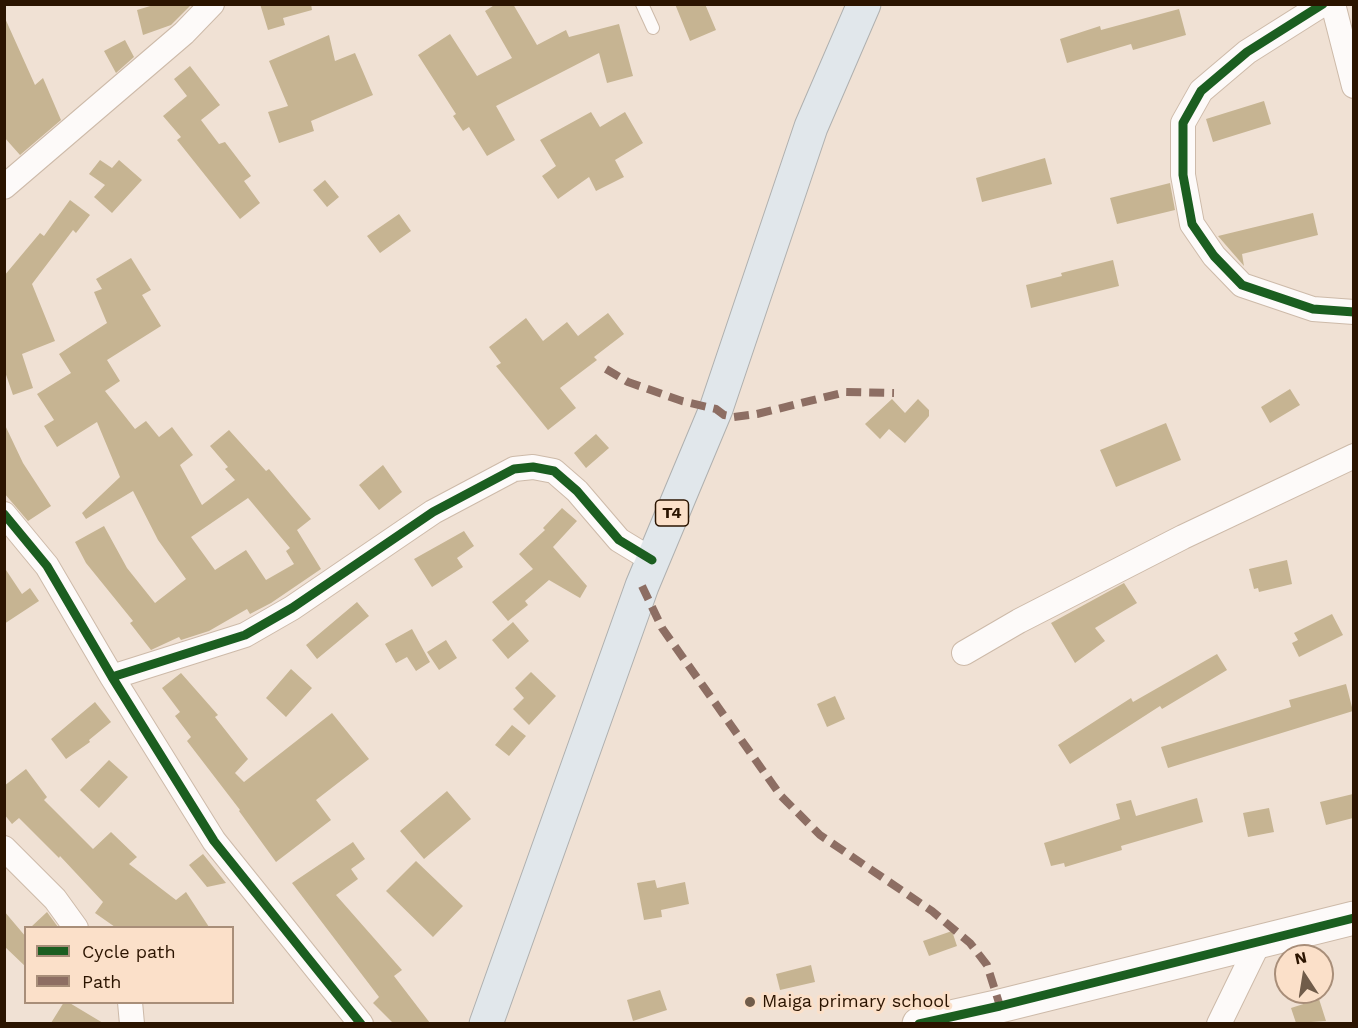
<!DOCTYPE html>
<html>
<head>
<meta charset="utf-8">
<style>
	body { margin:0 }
	#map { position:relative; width:1358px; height:1028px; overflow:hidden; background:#f0e1d4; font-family:"Work Sans",sans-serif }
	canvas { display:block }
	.frame { position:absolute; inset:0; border:6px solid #2b1400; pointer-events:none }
	.legend { position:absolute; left:24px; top:926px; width:210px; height:78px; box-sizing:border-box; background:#fbe0c9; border:2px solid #a88e79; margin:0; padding:8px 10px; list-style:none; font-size:18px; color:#2b1400 }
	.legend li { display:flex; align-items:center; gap:12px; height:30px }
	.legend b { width:30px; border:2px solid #a88e79 }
	.north { position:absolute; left:1274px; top:944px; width:60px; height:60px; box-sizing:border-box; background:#fbe0c9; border:2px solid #a88e79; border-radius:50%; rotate:348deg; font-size:16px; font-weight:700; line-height:24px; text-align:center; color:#2b1400 }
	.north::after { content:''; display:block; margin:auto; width:21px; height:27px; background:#705c4a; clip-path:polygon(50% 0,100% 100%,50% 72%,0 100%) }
</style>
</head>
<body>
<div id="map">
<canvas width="1358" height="1028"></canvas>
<div class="frame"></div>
<ul class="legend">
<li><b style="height:8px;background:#1b5e20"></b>Cycle path</li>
<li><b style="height:8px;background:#8d6e63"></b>Path</li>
</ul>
<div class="north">N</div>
</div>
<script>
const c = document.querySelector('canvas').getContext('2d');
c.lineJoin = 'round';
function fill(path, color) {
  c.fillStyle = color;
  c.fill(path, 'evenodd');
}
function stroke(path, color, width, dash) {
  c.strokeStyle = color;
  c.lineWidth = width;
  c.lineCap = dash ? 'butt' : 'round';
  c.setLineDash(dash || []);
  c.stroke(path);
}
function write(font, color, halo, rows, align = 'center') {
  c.font = font + ' "Work Sans",sans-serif';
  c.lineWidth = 6;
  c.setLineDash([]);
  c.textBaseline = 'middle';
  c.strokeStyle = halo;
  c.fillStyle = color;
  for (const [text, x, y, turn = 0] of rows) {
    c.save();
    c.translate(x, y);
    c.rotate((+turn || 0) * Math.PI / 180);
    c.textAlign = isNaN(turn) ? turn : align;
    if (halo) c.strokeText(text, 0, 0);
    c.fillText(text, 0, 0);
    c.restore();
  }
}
fill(new Path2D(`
	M157 4 190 6 171 25 143 35 137 10Z
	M260 4H311L312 10 283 18 285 25 268 30Z
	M496 4H513L537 45 566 30 569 37 619 24 633 76 607 83 599 53 496 106 515 140 487 156 469 127 463 131 453 116 456 114 418 55 450 34 477 76 512 58 485 11Z
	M675 4H705L716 30 690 41Z
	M1179 9 1186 35 1133 50 1131 44 1067 63 1060 39 1100 26 1101 30Z
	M4 16 35 85 43 78 61 120 20 155 4 137Z
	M329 35 335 61 355 53 373 95 311 121 314 131 279 143 268 112 288 106 269 61Z
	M125 40 134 57 116 73 104 51Z
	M190 66 220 105 201 120 219 144 225 142 251 176 244 181 260 203 240 219 177 140 181 137 163 116 187 96 174 79Z
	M1264 101 1271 124 1213 142 1206 119Z
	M591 112 600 127 625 112 643 143 615 160 624 177 596 191 589 177 558 199 542 176 556 166 540 140Z
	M1045 158 1052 184 982 202 976 178Z
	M100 160 112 168 119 160 142 180 112 213 94 197 105 185 89 174Z
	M325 180 339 197 327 207 313 190Z
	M1170 183 1175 210 1117 224 1110 198Z
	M70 200 90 215 76 233 73 230 32 284 55 341 22 354 33 388 13 395 4 369V276L40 233 44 236Z
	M1313 213 1318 235 1242 254 1244 266 1218 236Z
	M399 214 411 231 380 253 367 236Z
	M131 258 151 290 142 295 161 326 107 360 120 381 105 391 135 429 146 421 159 437 172 427 193 455 180 465 202 505 235 480 225 469 228 467 210 446 229 430 266 471 269 469 311 519 297 530 321 569 271 603 250 614 247 609 209 631 181 640 179 637 151 650 130 623 133 621 86 563 75 542 104 526 127 568 155 603 186 579 158 540 133 491 86 519 82 513 120 477 97 422 57 447 44 426 54 420 37 394 71 373 59 354 107 323 94 292 102 289 96 279ZM248 498 290 548 286 551 294 564 266 580 246 550 215 570 191 537Z
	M1113 260 1119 286 1031 308 1026 285 1062 276 1061 273Z
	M608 313 624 334 594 357 597 360 560 388 576 408 548 430 496 366 501 363 489 347 526 318 543 341 567 322 578 336Z
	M1290 389 1300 405 1270 423 1261 407Z
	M892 399 905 413 918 399 929 410V416L905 443 889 429 880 439 865 424Z
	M4 423 23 463 51 506 28 521 4 493Z
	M1166 423 1181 460 1116 487 1100 450Z
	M596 434 609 448 586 468 574 453Z
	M383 465 402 492 379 510 359 485Z
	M562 508 577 521 553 547 587 586 580 598 549 580 525 601 528 605 508 621 492 602 533 569 519 554 545 530 543 528Z
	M464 531 474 546 457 558 463 567 432 587 414 559Z
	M1287 560 1292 584 1259 592 1258 588 1254 589 1249 569Z
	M4 567 22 594 30 588 39 601 4 624Z
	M1124 583 1137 603 1095 628 1105 641 1075 663 1051 623Z
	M357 602 369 616 317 659 306 645Z
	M1332 614 1343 635 1299 657 1292 643 1298 640 1294 633Z
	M513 622 529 641 508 659 492 640Z
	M412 629 430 662 416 671 407 657 396 663 385 644Z
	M446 640 457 658 439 670 427 652Z
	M1217 654 1227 670 1162 709 1160 706 1070 764 1058 745 1131 698 1133 702Z
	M291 669 312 688 286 717 266 698Z
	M531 672 556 696 529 725 513 709 524 698 515 688Z
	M181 673 218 715 215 717 248 759 235 773 244 782 332 713 369 759 316 800 331 820 276 862 239 811 240 810 187 741 191 737 175 716 180 712 162 688Z
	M1346 684 1353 711 1168 768 1161 747 1291 707 1289 700Z
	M835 696 845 719 827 727 817 704Z
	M95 702 111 722 89 740 90 742 66 759 51 739Z
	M512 725 526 736 509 756 495 745Z
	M109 760 128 777 99 808 80 790Z
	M26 769 47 797 44 800 93 849 111 832 137 857 129 864 176 900 186 892 209 927H115L95 913 103 902 60 856 59 858 19 818 12 824 4 814V786Z
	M447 791 471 819 424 859 400 831Z
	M1353 794V818L1326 825 1320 802Z
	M1197 798 1203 822 1121 846 1122 850 1065 867 1064 863 1051 866 1044 843 1120 819 1116 804 1131 800 1136 816Z
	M1269 808 1274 832 1248 837 1243 813Z
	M353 842 365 859 351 869 358 879 336 895 402 970 394 976 430 1023H393L373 1003 379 997 292 883Z
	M203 854 226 883 207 887 189 865Z
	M416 861 463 906 433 937 386 891Z
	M655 880 657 888 685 882 689 904 661 910 662 917 644 920 637 883Z
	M4 911 26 937V967L4 946Z
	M47 912 58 927H31Z
	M952 931 957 946 929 956 923 941Z
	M811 965 815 982 780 990 776 974Z
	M660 990 667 1010 633 1021 627 1000Z
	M1319 999 1326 1021 1296 1023 1291 1008Z
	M64 1002H68L103 1023H51Z`), '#c6b492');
const lane = new Path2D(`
	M642 4 653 28`);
const street = new Path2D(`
	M1323 4 1247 52 1201 91 1183 123V175L1192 224 1214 256 1242 285 1313 309 1354 312
	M1333 4 1354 86
	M4 187 184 33 212 4
	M4 514 47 566 112 677 214 841 361 1024
	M964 653 1019 621 1183 537 1354 456
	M112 677 245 635 292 608 433 512 514 469 533 467 554 471 577 491 619 540 652 560
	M4 848 55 899 76 928
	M130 1002 132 1024
	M1219 1024 1259 942`);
const secondary = new Path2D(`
	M919 1024 1000 1006 1354 918`);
const highway = new Path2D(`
	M486 1024 642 586 716 409 811 127 864 4`);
stroke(lane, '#cdbaa9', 14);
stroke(street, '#cdbaa9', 26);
stroke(secondary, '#cdbaa9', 35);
stroke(highway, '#afb0af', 35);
stroke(lane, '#fdfaf9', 12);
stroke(street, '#fdfaf9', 24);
stroke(secondary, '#fdfaf9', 33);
stroke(highway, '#e1e7eb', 33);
stroke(new Path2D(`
	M606 369 628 382 682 401 716 409 724 415 734 417 757 414 846 392 894 393
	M642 586 662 628 781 796 820 835 932 911 970 943 987 965 1000 1006`), '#8d6e63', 8, [15, 8]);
stroke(new Path2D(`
	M1323 4 1247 52 1201 91 1183 123V175L1192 224 1214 256 1242 285 1313 309 1354 312
	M4 514 47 566 112 677 214 841 361 1024
	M112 677 245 635 292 608 433 512 514 469 533 467 554 471 577 491 619 540 652 560
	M919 1024 1000 1006 1354 918`), '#1b5e20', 9);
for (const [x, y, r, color] of [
	[750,1002,6,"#705c4a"]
]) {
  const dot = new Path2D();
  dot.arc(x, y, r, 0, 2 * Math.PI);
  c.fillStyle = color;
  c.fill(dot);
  stroke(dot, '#fbe0c9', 2);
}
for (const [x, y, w] of [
	[672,513,33]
]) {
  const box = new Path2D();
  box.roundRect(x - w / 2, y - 13, w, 26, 4.5);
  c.fillStyle = '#fbe0c9';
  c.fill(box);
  stroke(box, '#2b1400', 1.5);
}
write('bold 16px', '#2b1400', null, [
	["T4",672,513]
]);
write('18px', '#2b1400', '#fbe0c9', [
	["Maiga primary school",762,1002]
], 'left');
</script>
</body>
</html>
